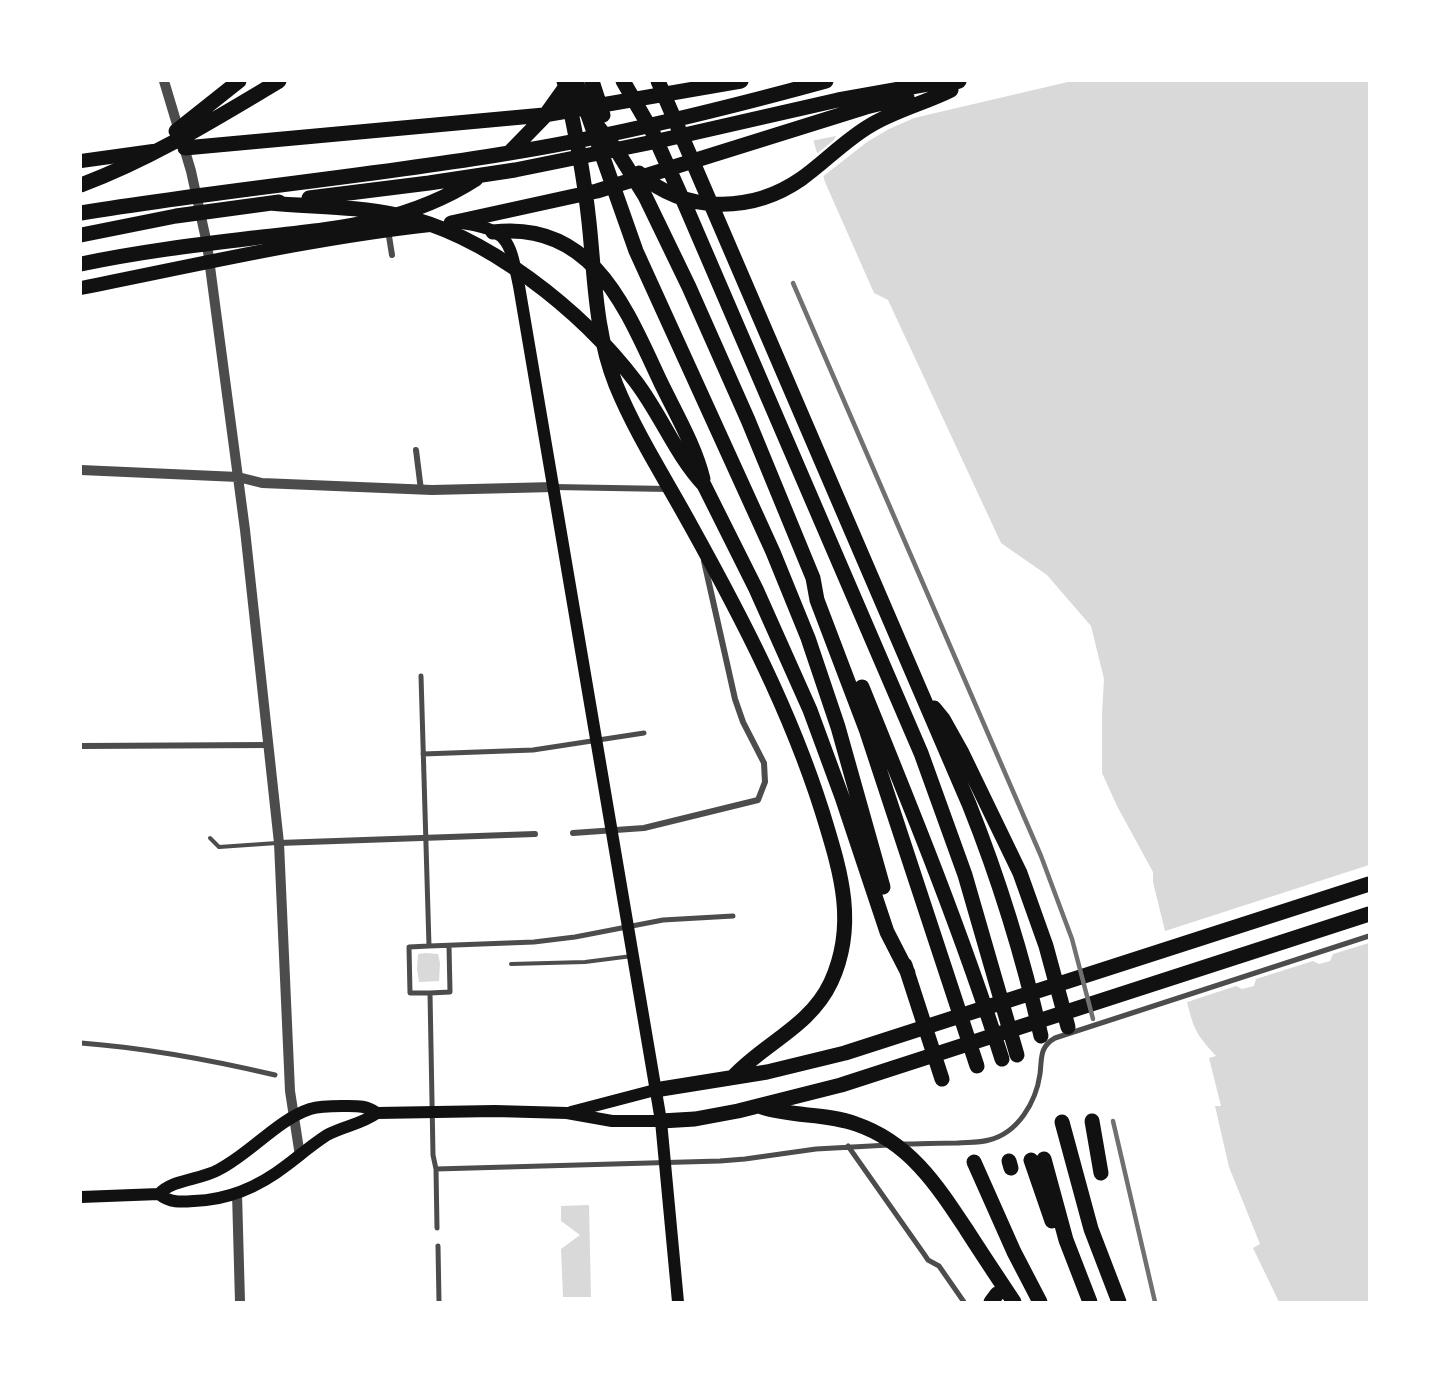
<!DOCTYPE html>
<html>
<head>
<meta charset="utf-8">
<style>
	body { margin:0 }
	#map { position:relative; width:1450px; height:1383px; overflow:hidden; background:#fff; font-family:"PT Sans",sans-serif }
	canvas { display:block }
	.frame { position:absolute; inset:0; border:82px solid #fff; pointer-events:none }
</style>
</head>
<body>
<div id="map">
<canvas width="1450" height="1383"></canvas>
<div class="frame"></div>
</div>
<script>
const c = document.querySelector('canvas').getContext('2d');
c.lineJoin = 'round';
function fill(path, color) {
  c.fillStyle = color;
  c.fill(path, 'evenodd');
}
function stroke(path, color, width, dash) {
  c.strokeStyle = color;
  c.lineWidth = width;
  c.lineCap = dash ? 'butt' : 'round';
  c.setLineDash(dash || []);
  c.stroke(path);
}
fill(new Path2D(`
	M797 81H1369V1302H1279L1253 1248 1260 1244 1229 1167 1215 1106H1221L1209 1058 1216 1056C1196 1034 1194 1030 1187 1002L1193 1000 1165 931 1153 882V872L1117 806 1102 773V714L1104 679 1091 626 1047 575 1001 543 888 300 874 293 825 182Z
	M426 953 438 954 440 963 439 981 419 982 417 969 418 954Z
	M589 1205 591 1297H563L561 1249 580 1235 561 1221V1206Z`), '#d9d9d9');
fill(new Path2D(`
	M794 81H1072L914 118 889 129 867 142 821 178 815 155 834 140 836 136 811 141Z
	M1369 865V943L1333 954 1330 961 1319 964 1313 961 1256 979 1254 986 1242 989 1236 986 1184 1003 1185 1000 1189 998 1162 932Z`), '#fff');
stroke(new Path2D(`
	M210 838 219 847 277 843
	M511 964 585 962 632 956`), '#4c4c4c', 4);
stroke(new Path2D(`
	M421 676 429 946 409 947 410 993H430L433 1155 436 1169 437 1228
	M423 754 533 750 644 733
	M429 946 534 942 575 937 663 920 733 916
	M430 993 450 992 449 946
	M81 1043C147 1048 211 1060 275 1075
	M901 1144C920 1144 938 1143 957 1143 967 1142 979 1143 989 1140 1018 1133 1036 1102 1040 1074 1042 1059 1039 1047 1055 1038L1369 936
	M848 1146 924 1254 928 1260 939 1266 964 1302
	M436 1169 720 1161 745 1159 816 1149 889 1145
	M438 1246 439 1302`), '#4c4c4c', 5);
stroke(new Path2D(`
	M388 230 392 255
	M416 450 421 490
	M554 487 668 489
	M81 746 269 745
	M573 833 644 828 758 800 765 782 764 763 743 722 735 699 704 561
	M279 843 535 834`), '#4c4c4c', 6);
stroke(new Path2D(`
	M164 81 191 171 207 244 245 530 279 843 290 1091 300 1156
	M81 470 238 477 262 483 432 490 554 487
	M237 1193 240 1302`), '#4c4c4c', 10);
stroke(new Path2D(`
	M571 1112 655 1090
	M159 1194C173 1179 200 1180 218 1170 250 1154 277 1120 310 1109 320 1106 331 1106 342 1106 356 1106 366 1105 377 1113L495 1111 567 1113 612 1121H661
	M159 1194C170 1203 181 1202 194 1201 228 1200 260 1186 287 1165 300 1155 313 1144 327 1135 344 1126 362 1124 377 1113
	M81 1197 159 1194`), '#111', 12);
stroke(new Path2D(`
	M461 223C510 229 510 243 519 286L661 1121 678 1302`), '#111', 12);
stroke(new Path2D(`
	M81 161 153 151
	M81 288C197 265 312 238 430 225`), '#111', 14);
stroke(new Path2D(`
	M564 81C575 128 584 175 589 222 595 278 595 332 616 385 636 434 666 480 691 526 742 618 790 710 822 811 840 870 858 923 831 982 810 1027 764 1043 733 1077
	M576 81 636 251 773 552 808 638 838 727 883 887
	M592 81 603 115
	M623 81 653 133 686 207 921 753 965 875 1017 1055
	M658 81 969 804C999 879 1023 957 1041 1036
	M566 86 617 151 645 196 689 287 748 420 813 578 817 600 866 729 977 1066
	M936 88 959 81
	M176 131 239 81
	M185 148 544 115 741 81
	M509 153 544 117 569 82
	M639 173C685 214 752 213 801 179 825 162 845 140 871 125 896 110 925 103 951 90
	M81 185C151 159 215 119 279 81
	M309 198 429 183 515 170 658 141 838 100 945 81
	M270 203C312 207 355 206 397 215 486 233 583 312 636 382 661 415 676 455 704 485L756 589 810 710 842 797 887 932 908 973
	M81 213C221 190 363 177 503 154 612 137 720 110 826 81
	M451 223 597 191 866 107 907 97
	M493 232C593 220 626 309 661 383 676 414 695 446 703 479
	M81 235 176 216 279 202
	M81 264C138 252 195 245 253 238 334 229 406 224 476 179
	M862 687C912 810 962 933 1002 1059
	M934 708 943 719 962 753 1020 873 1046 946 1068 1027
	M905 965 942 1079
	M655 1090 767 1072 845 1053 1369 884
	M762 1107C793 1117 826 1113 856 1124 909 1142 937 1185 966 1229 982 1254 998 1278 1014 1302
	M661 1121 695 1119 738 1111 841 1085 1369 914
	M1092 1121 1101 1173
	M1062 1122 1091 1229 1119 1302
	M1044 1159 1066 1240 1090 1302
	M1031 1160 1052 1221
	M1009 1161 1011 1168
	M974 1162 1014 1252 1040 1302
	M991 1302 997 1294`), '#111', 15);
stroke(new Path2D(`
	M793 283 1041 856 1072 939 1093 1019
	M1113 1121 1155 1302`), '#707070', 4.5);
</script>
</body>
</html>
